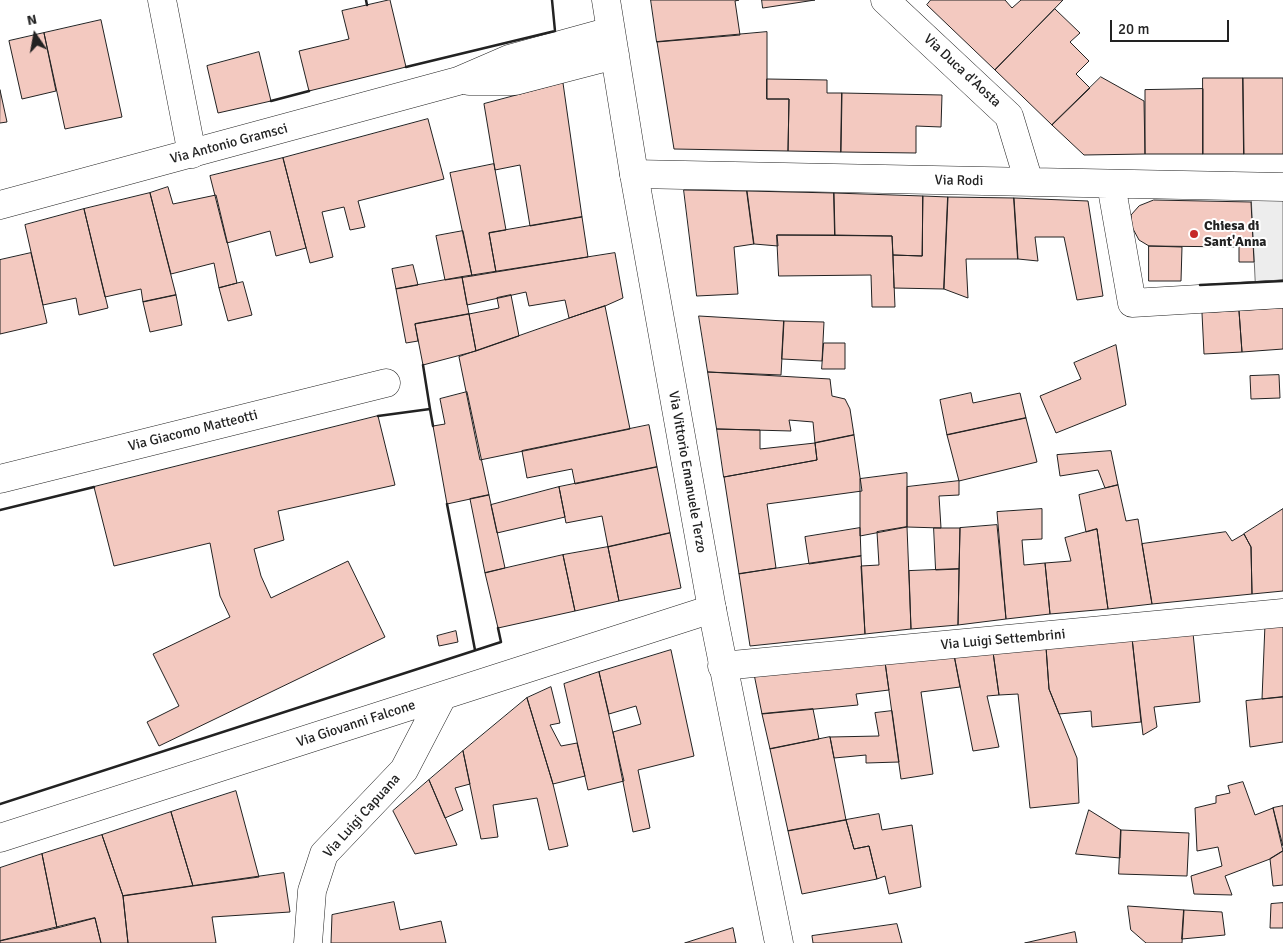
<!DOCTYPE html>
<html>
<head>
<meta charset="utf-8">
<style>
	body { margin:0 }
	#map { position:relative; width:1283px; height:943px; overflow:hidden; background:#fff; font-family:Signika,sans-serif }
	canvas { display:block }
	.north { position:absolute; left:10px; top:10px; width:50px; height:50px; -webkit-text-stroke:4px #fff; paint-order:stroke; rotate:348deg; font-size:14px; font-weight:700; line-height:20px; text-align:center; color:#222 }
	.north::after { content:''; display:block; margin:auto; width:18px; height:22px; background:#222; clip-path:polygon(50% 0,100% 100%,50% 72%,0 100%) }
	.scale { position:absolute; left:1110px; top:20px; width:119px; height:22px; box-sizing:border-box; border:2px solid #222; border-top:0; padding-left:6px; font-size:15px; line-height:18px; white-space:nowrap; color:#222; -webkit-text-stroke:4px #fff; paint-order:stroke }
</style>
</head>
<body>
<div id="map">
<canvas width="1283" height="943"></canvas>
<div class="north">N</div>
<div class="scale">20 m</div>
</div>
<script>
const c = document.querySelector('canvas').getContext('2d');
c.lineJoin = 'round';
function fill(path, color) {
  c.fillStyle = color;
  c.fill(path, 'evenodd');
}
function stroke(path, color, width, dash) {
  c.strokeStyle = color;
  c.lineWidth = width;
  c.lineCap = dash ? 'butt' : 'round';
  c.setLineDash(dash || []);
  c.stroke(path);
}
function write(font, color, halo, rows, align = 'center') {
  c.font = font + ' Signika,sans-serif';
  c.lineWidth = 4;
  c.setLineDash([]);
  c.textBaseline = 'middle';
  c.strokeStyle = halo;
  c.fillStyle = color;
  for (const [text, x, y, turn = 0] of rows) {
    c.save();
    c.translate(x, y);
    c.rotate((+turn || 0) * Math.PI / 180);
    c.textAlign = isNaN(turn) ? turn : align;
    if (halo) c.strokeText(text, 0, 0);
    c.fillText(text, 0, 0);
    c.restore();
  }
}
const parking = new Path2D(`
	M1251 186 1283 187V308L1257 310Z`);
fill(parking, '#ededed');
stroke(parking, '#6f6f6f', 1);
const building = new Path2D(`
	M390 0 406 67 309 91 299 51 349 39 342 11Z
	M651 0H739L735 1 740 35 657 42Z
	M762 0H815L763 8Z
	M931 0H1005L1012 8 1021 0H1063L995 70 927 5Z
	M1055 9 1080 33 1070 42 1089 61 1076 74 1090 88 1052 125 995 70Z
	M101 20 122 117 65 129 44 33Z
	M767 32V99H789L788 151 674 149 657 42Z
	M44 33 56 91 22 99 9 41Z
	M259 52 271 101 218 113 207 66Z
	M1101 77 1144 101 1145 154 1084 155 1052 125Z
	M1203 78H1243L1244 154H1203Z
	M1243 78H1283V154H1244Z
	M767 79 827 80V93H842L841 152 788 151 789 99H767Z
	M563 83 582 217 530 226 520 165 495 170 484 104Z
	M1203 89V154H1145V90Z
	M0 90 7 122 0 123Z
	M842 93 942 95 941 127 916 126V153L841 152Z
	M428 119 444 179 358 201 365 227 350 230 344 207 322 212 333 257 310 263 283 158Z
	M283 158 306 248 276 256 270 231 227 243 210 176Z
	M494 164 506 230 489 233 496 272 472 276 450 173Z
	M168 187 173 204 216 195 237 283 219 288 214 263 171 274 150 193Z
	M684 190 747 191 754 244 734 247 738 294 697 296Z
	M747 191 834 193 835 235H777L778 246 754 244Z
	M150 193 176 295 143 302 141 289 105 297 84 209Z
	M834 193 923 196 922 256 893 255 892 236 835 235Z
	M923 196 948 197 944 289 894 288 893 255 922 256Z
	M948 197 1014 198 1018 259H966L968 298 944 289Z
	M1014 198 1088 201 1103 296 1077 300 1064 237H1035L1038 261 1018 259Z
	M1154 200 1251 202 1254 262H1239V247L1149 246 1139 240 1132 227 1131 215 1139 206Z
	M84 209 108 308 79 315 76 298 43 305 25 225Z
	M582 217 588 257 496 272 489 233Z
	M463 231 472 276 445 280 436 236Z
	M777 235 892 236 895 307H872L871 275 779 276Z
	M1149 246 1182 247 1181 281H1149Z
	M31 253 47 323 0 334V260Z
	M615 253 623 298 605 306 569 318 565 300 529 306 526 292 467 305 462 277Z
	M413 265 418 285 396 289 392 269Z
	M462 277 469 314 415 324 418 341 406 343 396 289Z
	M243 282 252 315 228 321 219 288Z
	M176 295 182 325 150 332 143 302Z
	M511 295 519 336 476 351 469 314 499 308 497 298Z
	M605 306 630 429 480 460 459 357Z
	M1283 308V349L1242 352 1239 311Z
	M1239 311 1242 352 1204 354 1202 313Z
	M469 314 476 351 423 365 415 324Z
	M699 316 784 321 781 375 708 372Z
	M784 321 824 322 822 361 782 359Z
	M824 343H845V369H822Z
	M1116 345 1126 405 1056 433 1040 396 1081 379 1074 363Z
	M708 372 830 379 832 396 845 399 850 409 854 435 815 443 813 422 789 420 791 431 717 429Z
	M1279 375 1280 398 1251 399 1250 376Z
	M467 392 489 495 447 504 433 426 445 424 440 399Z
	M971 393 973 403 1020 393 1026 418 947 435 940 400Z
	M378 416 395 485 278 511 284 540 254 549 261 576 271 598 348 561 385 637 159 746 147 722 179 706 153 654 230 617 220 596 210 543 114 566 94 487Z
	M1026 418 1037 462 959 481 947 435Z
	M649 425 657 467 575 484 572 469 527 478 522 451Z
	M717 429 760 430V449L815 443 817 460 724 477Z
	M854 435 862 491 767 504 776 568 739 574 724 477 817 460 815 443Z
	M1111 451 1118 485 1105 488 1098 470 1060 476 1057 455Z
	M657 467 670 533 608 547 602 516 566 523 559 487Z
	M907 473V527L860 536V479Z
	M959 481V495L939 496 941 528 907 527V487Z
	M1118 485 1126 521 1138 519 1152 604 1108 609 1097 529 1086 532 1079 495Z
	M559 487 565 517 497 533 491 505Z
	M489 495 505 568 485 573 470 499Z
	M1042 509V539L1022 540 1024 565 1045 563 1050 614 1006 619 997 512Z
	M1283 509V591L1252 594 1251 547 1244 534Z
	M997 525 1006 619 958 625 960 528Z
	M907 527 911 629 865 634 861 566 879 565 877 532Z
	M860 528 861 556 809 564 805 537Z
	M934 528H960L959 569 936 570Z
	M1097 529 1108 609 1050 614 1045 563 1071 561 1065 538Z
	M1226 532 1232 541 1244 534 1251 547 1252 594 1152 604 1142 544Z
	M670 533 681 588 619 601 608 547Z
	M608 547 619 601 575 611 563 555Z
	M563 555 575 611 498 628 485 573Z
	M861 556 865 634 750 646 739 574Z
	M959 569 958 625 911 629 909 571Z
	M1283 623V697L1262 699 1265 624Z
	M456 631 458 642 439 646 437 636Z
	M1193 633 1200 702 1154 707 1157 727 1143 735 1132 638Z
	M1132 638 1141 722 1092 727 1091 711 1059 714 1049 689 1046 647Z
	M1046 647 1049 689 1077 758 1079 803 1030 808 1018 694 999 695 993 652Z
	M671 650 694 756 638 770 650 828 633 832 613 732 641 724 636 706 609 714 599 672Z
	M993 652 999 695 987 696 999 747 973 751 954 655Z
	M954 655 960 687 921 692 933 774 901 779 885 662Z
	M885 662 889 690 856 694 858 705 762 714 754 674Z
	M599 672 624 781 588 790 564 684Z
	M551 687 560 723 550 725 561 746 577 743 585 776 553 784 527 698Z
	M1283 697V742L1250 747 1246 701Z
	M527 698 553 784 568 846 549 850 537 798 493 805 498 837 481 839 463 751Z
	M813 709 819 739 770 749 762 714Z
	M892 711 899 762 866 763V755L834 758 830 737 879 736 875 713Z
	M830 737 846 820 788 831 770 749Z
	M463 751 470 784 455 788 463 810 445 818 429 780Z
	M429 780 457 845 415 854 393 811Z
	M1243 782 1255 815 1273 808 1283 851 1270 859 1225 876 1232 895 1194 894 1191 876 1222 866 1218 847 1197 851 1195 808 1216 803V796L1230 793 1228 786Z
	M236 791 259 877 193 886 171 812Z
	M1283 806V846L1273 808Z
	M1089 810 1121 830 1120 858 1076 854Z
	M171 812 193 886 123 896 102 835Z
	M879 814 882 830 912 825 921 887 889 894 885 876 877 879 869 846 854 849 846 820Z
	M846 820 854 849 869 846 877 879 802 894 788 831Z
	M1121 830 1189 833 1187 876 1119 874Z
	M102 835 123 896 128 943H101L95 918 57 928 42 854Z
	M1283 851V885L1273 886 1270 859Z
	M42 854 57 928 0 941V868Z
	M284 873 290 912 212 917 216 943H128L123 896Z
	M394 902 400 930 441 921 446 943H331L332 915Z
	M1283 903V928H1270L1271 904Z
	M1128 906 1184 910 1182 943H1146L1131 930Z
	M1184 910 1222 912 1225 935 1182 939Z
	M95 918 101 943H0V941Z
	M897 924 902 943H813L812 936Z
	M733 928 736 943H685Z
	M1075 932 1077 943H1025Z`);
fill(building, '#f3c9c0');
stroke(building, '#222', 1);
const street = new Path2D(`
	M162 0 192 154
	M885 0 1009 116 1029 182
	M634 174 1283 187
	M1111 184 1132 303 1283 294
	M0 479 386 383
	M722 666 1283 613
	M0 838 712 609
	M308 943 312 891 324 854 404 770 442 697`);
const secondary = new Path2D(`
	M606 0 634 174 712 609 779 943
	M469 81H515L615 55
	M0 205 458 81 509 59 611 31`);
stroke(street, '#222', 29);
stroke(secondary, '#222', 29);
stroke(street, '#fff', 28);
stroke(secondary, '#fff', 28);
stroke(new Path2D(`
	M366 0 367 5
	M406 67 555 31 552 0
	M271 101 309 91
	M1200 285 1283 281
	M423 365 430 409
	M378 416 430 409 433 426
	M447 504 475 650
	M0 510 94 487
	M0 804 501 642 498 628`), '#222', 2.5);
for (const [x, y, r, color] of [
	[1194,234,5,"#c62828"]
]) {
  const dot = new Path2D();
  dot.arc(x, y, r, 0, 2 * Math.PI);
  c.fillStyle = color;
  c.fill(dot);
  stroke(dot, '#fff', 2);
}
write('14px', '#222', '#fff', [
	["Via Duca d'Aosta",962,71,43],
	["Via Antonio Gramsci",229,144,-15],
	["Via Rodi",959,181,1],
	["Via Giacomo Matteotti",193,431,-14],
	["Via Vittorio Emanuele Terzo",687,472,80],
	["Via Luigi Settembrini",1003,640,-5],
	["Via Giovanni Falcone",356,724,-18],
	["Via Luigi Capuana",362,816,-48]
]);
write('bold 14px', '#222', '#fff', [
	["Chiesa di",1204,226],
	["Sant'Anna",1204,242]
], 'left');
</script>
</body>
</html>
